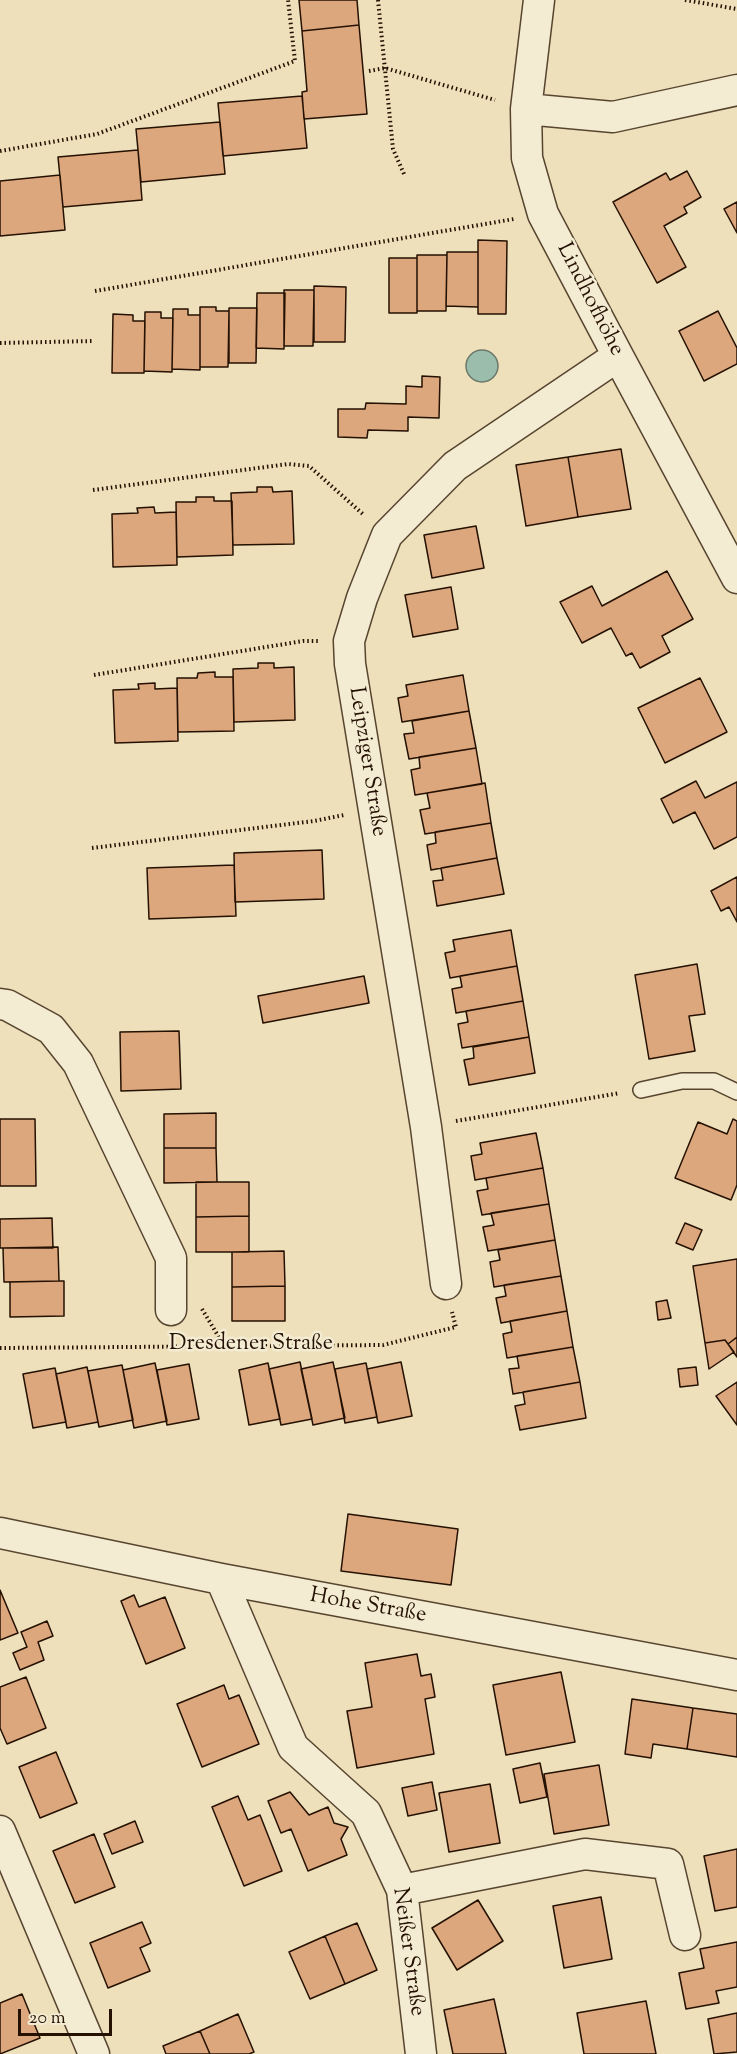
<!DOCTYPE html>
<html>
<head>
<meta charset="utf-8">
<style>
	body { margin:0 }
	#map { position:relative; width:737px; height:2054px; overflow:hidden; background:#ede0ba; font-family:"Sorts Mill Goudy",serif }
	canvas { display:block }
	.scale { position:absolute; left:18px; top:2009px; width:94px; height:27px; box-sizing:border-box; border:3px solid #251102; border-top:0; padding-left:8px; font-size:18px; line-height:21px; white-space:nowrap; color:#251102; -webkit-text-stroke:4px #f3ebd2; paint-order:stroke }
</style>
</head>
<body>
<div id="map">
<canvas width="737" height="2054"></canvas>
<div class="scale">20 m</div>
</div>
<script>
const c = document.querySelector('canvas').getContext('2d');
c.lineJoin = 'round';
function fill(path, color) {
  c.fillStyle = color;
  c.fill(path, 'evenodd');
}
function stroke(path, color, width, dash) {
  c.strokeStyle = color;
  c.lineWidth = width;
  c.lineCap = dash ? 'butt' : 'round';
  c.setLineDash(dash || []);
  c.stroke(path);
}
function write(font, color, halo, rows, align = 'center') {
  c.font = font + ' "Sorts Mill Goudy",serif';
  c.lineWidth = 5;
  c.setLineDash([]);
  c.textBaseline = 'middle';
  c.strokeStyle = halo;
  c.fillStyle = color;
  for (const [text, x, y, turn = 0] of rows) {
    c.save();
    c.translate(x, y);
    c.rotate((+turn || 0) * Math.PI / 180);
    c.textAlign = isNaN(turn) ? turn : align;
    if (halo) c.strokeText(text, 0, 0);
    c.fillText(text, 0, 0);
    c.restore();
  }
}
const water = new Path2D(`
	M466 366a16 16 0 1 1 32 0a16 16 0 1 1-32 0Z`);
fill(water, '#9abdac');
stroke(water, '#6b7868', 1.5);
const building = new Path2D(`
	M299 0H357L359 25 302 31Z
	M359 25 367 114 304 119 302 92 307 91 302 31Z
	M302 96 307 148 223 156 218 103Z
	M220 122 225 174 141 182 136 129Z
	M138 150 142 200 63 207 58 157Z
	M687 171 701 197 684 207 687 213 664 226 686 267 657 283 613 202 666 173 670 180Z
	M60 175 65 230 0 236V181Z
	M737 202V233L724 209Z
	M478 240 507 241 506 314H478Z
	M447 252H478V307L446 306Z
	M417 255H447L446 311H417Z
	M389 258H417V313H389Z
	M314 286 346 287 345 342H314Z
	M284 290H314L313 346H284Z
	M257 293H285L284 349 256 348Z
	M200 307H216V311H229L228 367H200Z
	M229 308H257L256 363H229Z
	M173 309H188V315H200V370L172 369Z
	M718 311 737 348V364L704 381 679 331Z
	M145 312H161V318H173L172 372 144 371Z
	M113 314 133 315V321H145L144 373H112Z
	M422 376 440 377 439 418 408 417V431L368 430 367 438 338 437V409H365L366 403 406 404V386L422 387Z
	M621 449 631 509 578 517 568 457Z
	M568 457 578 517 526 526 516 465Z
	M257 487H272L273 492 292 491 294 544 233 545 231 493 257 492Z
	M196 497H214V501H232L233 555 177 557 176 502H196Z
	M154 507 155 513 176 512 177 565 113 567 112 514 138 513 137 508Z
	M476 526 484 568 432 578 424 535Z
	M667 571 693 619 662 636 670 652 640 668 632 653 626 656 611 628 582 643 560 602 592 586 602 606Z
	M451 587 458 629 413 637 405 595Z
	M258 663H274V668L294 667 295 720 234 722 233 669 258 668Z
	M215 672V677H233L234 731 178 732 177 678H197L198 673Z
	M463 675 469 711 402 722 398 698 408 696 406 685Z
	M700 678 727 732 665 763 638 708Z
	M155 683V689L177 688 178 741 115 743 113 690 139 689 138 684Z
	M469 711 476 748 409 759 404 734 414 733 412 721Z
	M476 748 482 784 415 795 411 770 420 768 419 757Z
	M696 781 705 798 737 782V837L714 849 695 812 673 823 661 799Z
	M485 783 491 823 425 834 420 810 430 808 427 793Z
	M491 823 497 858 431 870 427 845 436 843 435 832Z
	M322 850 324 899 235 902 234 853Z
	M497 858 504 894 437 906 433 881 443 880 441 868Z
	M234 865 236 916 149 919 147 868Z
	M737 877V922L729 907 721 911 711 891Z
	M511 930 517 966 450 978 445 953 455 951 453 940Z
	M697 964 705 1014 689 1016 695 1051 649 1059 635 975Z
	M517 966 523 1001 456 1013 452 989 462 987 460 976Z
	M364 976 369 1003 263 1023 258 996Z
	M523 1001 529 1037 462 1048 458 1024 468 1022 466 1011Z
	M179 1031 181 1089 121 1091 120 1032Z
	M529 1037 535 1073 469 1085 464 1060 474 1058 473 1047Z
	M216 1113V1148H164V1114Z
	M0 1119H35L36 1186H0Z
	M733 1119 737 1121V1185L731 1200 675 1178 698 1122 727 1134Z
	M536 1133 543 1168 475 1180 471 1156 482 1154 480 1143Z
	M164 1148H216L217 1182 164 1183Z
	M543 1168 549 1204 482 1215 477 1191 488 1189 486 1178Z
	M196 1182H249V1216L196 1217Z
	M549 1204 555 1240 488 1251 483 1227 494 1225 491 1213Z
	M249 1216V1252H196V1217Z
	M52 1218 53 1248H0V1219Z
	M685 1223 702 1230 693 1250 676 1243Z
	M555 1240 561 1276 494 1287 490 1262 500 1260 498 1250Z
	M58 1247 59 1281 4 1282 3 1248Z
	M284 1251 285 1286 232 1287V1252Z
	M737 1259V1337L728 1344 725 1340 705 1343 693 1266Z
	M561 1276 567 1311 501 1323 496 1298 506 1296 504 1285Z
	M59 1281H64V1316L10 1317V1282Z
	M285 1286V1321H232V1287Z
	M667 1300 671 1318 658 1320 656 1302Z
	M567 1311 573 1347 507 1358 503 1334 512 1332 510 1321Z
	M737 1337V1357L728 1344Z
	M725 1340 734 1352 709 1369 705 1343Z
	M573 1347 580 1382 513 1394 509 1369 519 1368 517 1356Z
	M300 1362 312 1419 281 1425 269 1369Z
	M333 1362 345 1418 313 1425 301 1369Z
	M401 1362 412 1416 378 1423 367 1369Z
	M155 1363 167 1421 134 1428 123 1370Z
	M268 1363 280 1419 249 1425 239 1370Z
	M366 1363 377 1417 345 1423 335 1369Z
	M189 1364 199 1419 167 1425 157 1370Z
	M122 1365 133 1420 99 1427 88 1371Z
	M87 1367 98 1422 67 1428 56 1374Z
	M696 1367 698 1385 680 1387 678 1369Z
	M55 1368 66 1422 33 1428 23 1374Z
	M580 1382 586 1418 520 1430 515 1406 525 1404 523 1392Z
	M737 1382V1425L716 1396Z
	M348 1514 458 1529 451 1585 341 1571Z
	M0 1590 18 1633 0 1640Z
	M134 1595 139 1607 165 1597 185 1648 146 1664 121 1601Z
	M47 1621 53 1636 38 1642 44 1660 20 1670 13 1653 27 1647 21 1632Z
	M417 1654 421 1676 431 1674 435 1697 425 1699 434 1754 357 1768 347 1711 372 1707 365 1663Z
	M561 1672 575 1742 506 1755 493 1685Z
	M26 1677 46 1728 7 1744 0 1728V1687Z
	M224 1685 229 1699 239 1695 259 1744 202 1767 177 1704Z
	M632 1699 693 1708 687 1749 653 1744 651 1758 625 1754Z
	M693 1708 737 1714V1757L687 1749Z
	M56 1752 77 1803 40 1818 19 1767Z
	M540 1763 547 1797 520 1803 513 1769Z
	M599 1765 609 1825 554 1834 544 1774Z
	M432 1782 437 1810 408 1816 402 1788Z
	M490 1784 500 1843 449 1852 439 1793Z
	M290 1792 309 1815 328 1807 334 1823 348 1827 341 1839 347 1855 308 1871 291 1829 281 1833 268 1801Z
	M238 1796 248 1820 260 1815 282 1871 244 1886 212 1807Z
	M135 1821 143 1842 112 1854 104 1834Z
	M94 1834 115 1887 75 1903 53 1851Z
	M737 1849V1907L715 1911 704 1856Z
	M601 1897 612 1959 564 1968 553 1906Z
	M478 1900 503 1941 457 1970 432 1928Z
	M142 1922 151 1943 140 1948 150 1971 108 1988 90 1943Z
	M357 1923 377 1970 345 1984 325 1936Z
	M325 1936 345 1984 310 1999 289 1952Z
	M737 1942V1987L716 1991 719 2003 686 2009 679 1973 704 1968 700 1949Z
	M22 1994 40 2038 0 2054V2003Z
	M494 1999 506 2054H453L444 2010Z
	M646 2001 656 2054H584L577 2013Z
	M737 2013V2052L714 2054 708 2019Z
	M238 2014 254 2052 249 2054H210L200 2031Z
	M200 2031 210 2054H166L163 2046Z`);
fill(building, '#dda77d');
stroke(building, '#251102', 1.5);
const lane = new Path2D(`
	M641 1090 682 1081H714L737 1092`);
const street = new Path2D(`
	M539 0 526 109 527 158 543 214 618 356 737 578
	M526 109 613 117 737 90
	M0 1004 7 1005 51 1029 78 1063 171 1258V1310
	M446 1284 426 1127 350 664 349 641 362 598 387 535 455 466 618 356
	M0 1533 221 1579 737 1675
	M221 1579 293 1747 366 1813 402 1890 421 2054
	M0 1831 94 2054
	M402 1890 585 1854 668 1864 685 1935`);
stroke(lane, '#574530', 18);
stroke(street, '#574530', 33);
stroke(new Path2D(`
	M378 0 393 149 404 174
	M685 0 737 9
	M369 71 385 68 495 100
	M0 151 97 134 295 61 288 0
	M95 291 514 219
	M0 343 94 341
	M93 490 288 464 309 466 364 515
	M94 675 303 641H318
	M92 848 314 821 344 815
	M456 1121 620 1093
	M202 1309 223 1344
	M0 1348 383 1345 456 1327 452 1312`), '#251102', 4, [1.5, 3]);
stroke(lane, '#f3ebd2', 15);
stroke(street, '#f3ebd2', 30);
write('22px', '#251102', '#f3ebd2', [
	["Lindhofhöhe",589,300,63],
	["Leipziger Straße",366,762,81],
	["Dresdener Straße",251,1345],
	["Hohe Straße",368,1607,10],
	["Neißer Straße",407,1952,82]
]);
</script>
</body>
</html>
